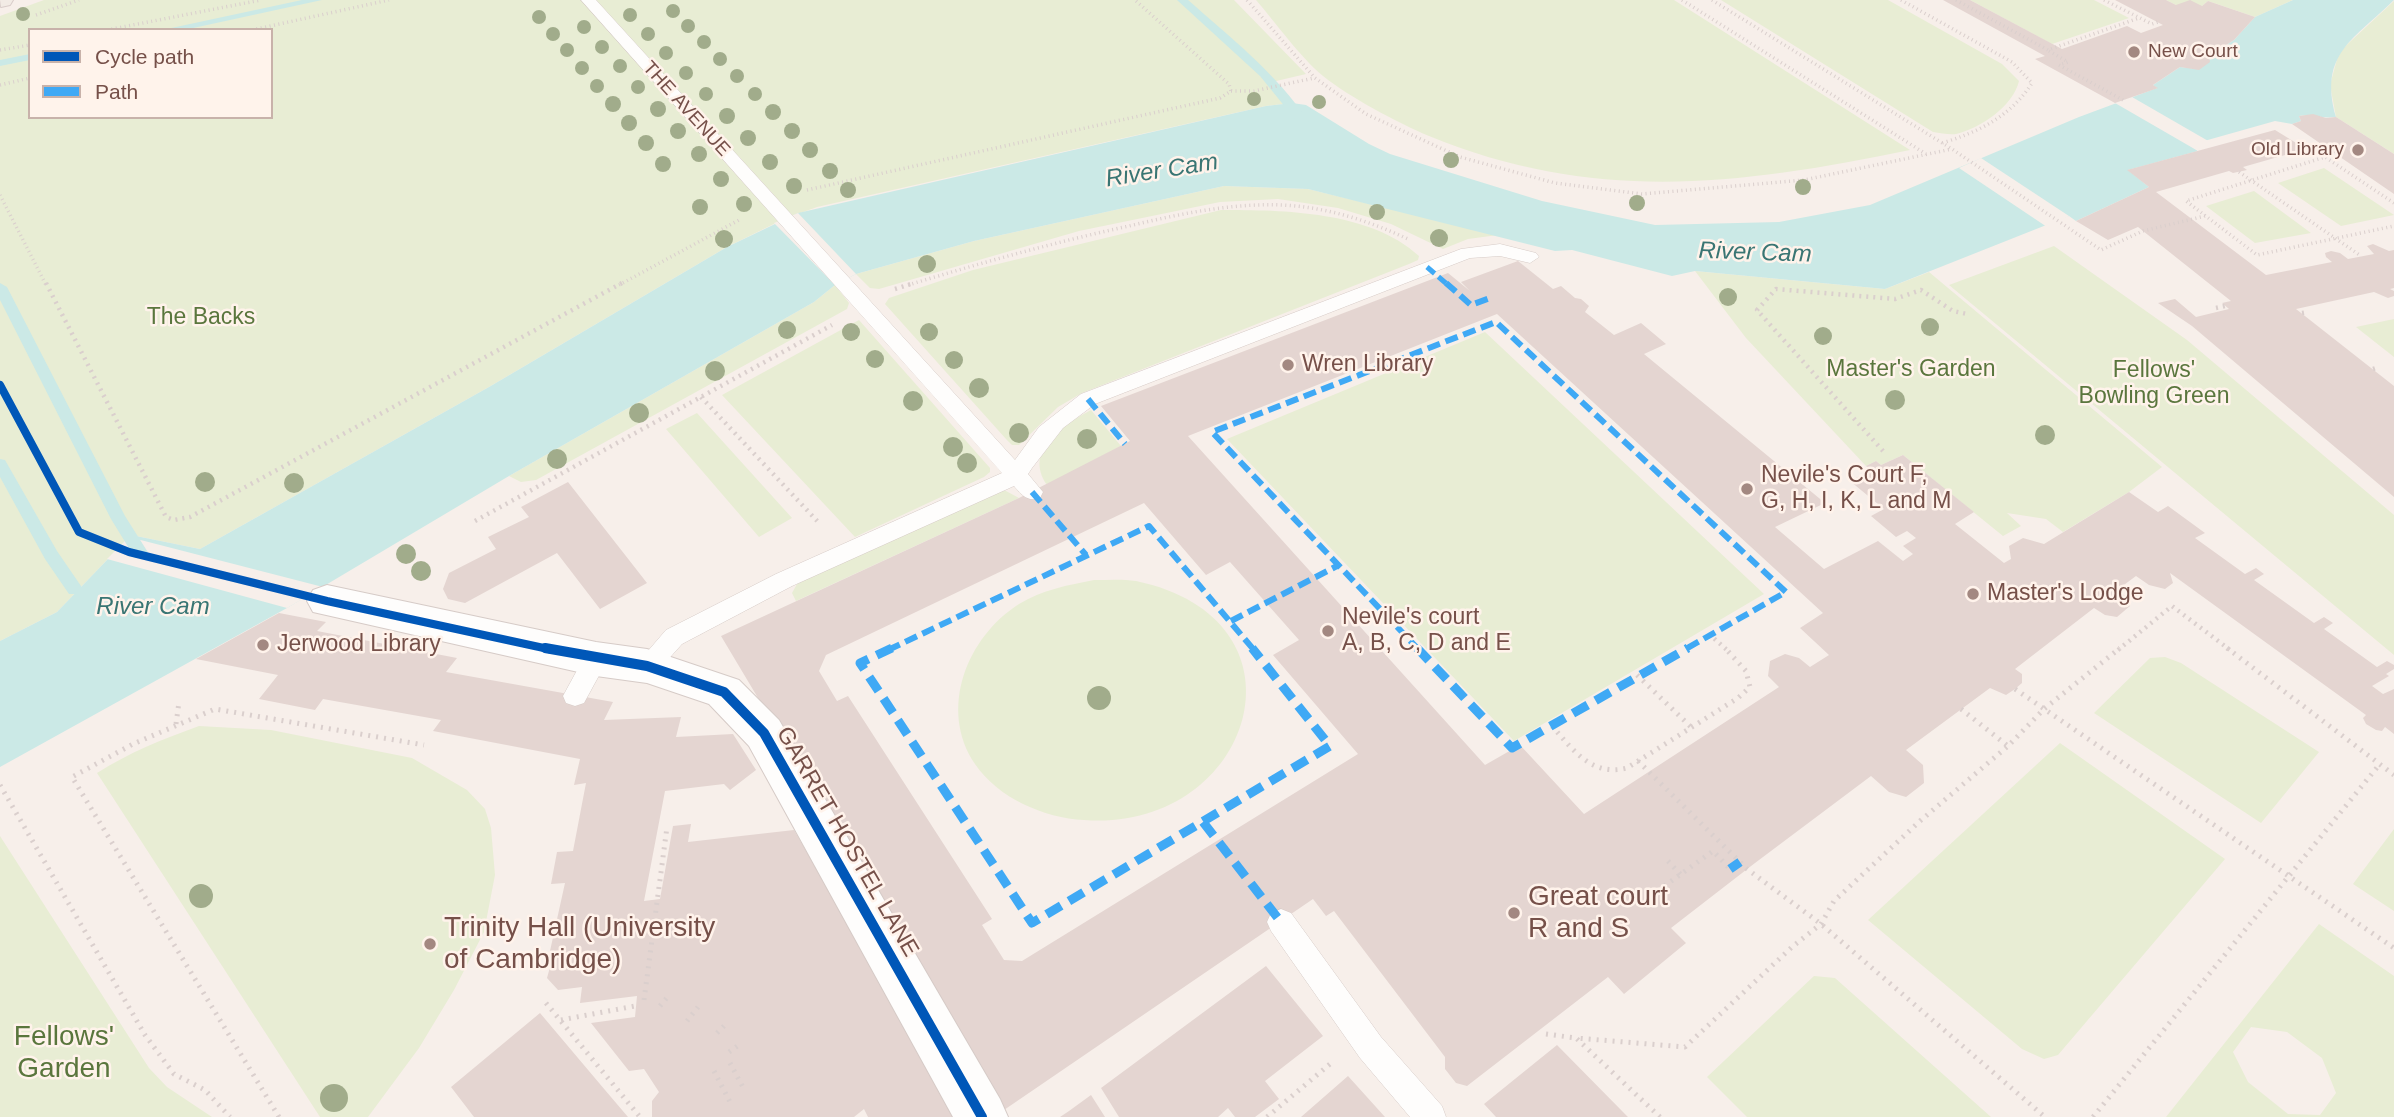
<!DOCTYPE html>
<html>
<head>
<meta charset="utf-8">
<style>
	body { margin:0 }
	#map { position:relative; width:2394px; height:1117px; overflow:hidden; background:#f7efea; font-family:Helvetica,sans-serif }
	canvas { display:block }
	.legend { position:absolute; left:28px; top:28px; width:245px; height:91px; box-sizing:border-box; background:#fff3eb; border:2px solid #c8b2aa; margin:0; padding:9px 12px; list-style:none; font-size:21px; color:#765049 }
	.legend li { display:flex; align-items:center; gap:14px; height:35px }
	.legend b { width:35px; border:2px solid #c8b2aa }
</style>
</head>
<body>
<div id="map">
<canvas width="2394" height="1117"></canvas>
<ul class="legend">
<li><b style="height:9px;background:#0057b8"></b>Cycle path</li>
<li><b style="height:9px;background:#3fa9f5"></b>Path</li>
</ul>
</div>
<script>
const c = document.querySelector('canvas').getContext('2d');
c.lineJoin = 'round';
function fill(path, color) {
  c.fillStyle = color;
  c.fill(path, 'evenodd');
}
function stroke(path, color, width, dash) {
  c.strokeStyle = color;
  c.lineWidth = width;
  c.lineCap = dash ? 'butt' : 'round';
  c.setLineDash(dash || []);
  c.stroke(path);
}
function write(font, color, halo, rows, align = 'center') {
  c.font = font + ' Helvetica,sans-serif';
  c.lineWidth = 5;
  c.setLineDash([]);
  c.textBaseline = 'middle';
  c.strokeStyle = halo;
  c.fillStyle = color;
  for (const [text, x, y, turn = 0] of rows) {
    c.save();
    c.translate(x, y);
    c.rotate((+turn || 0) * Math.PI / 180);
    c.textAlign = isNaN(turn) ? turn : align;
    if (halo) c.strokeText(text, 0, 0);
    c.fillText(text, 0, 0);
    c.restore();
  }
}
fill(new Path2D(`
	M44 0H1234L1306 74 1272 82 1292 103 1266 106 817 207 784 219 727 247 489 387 200 549 131 535 57 612 0 641V16ZM30 30H271V117H30Z
	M1256 0H1674L1910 150C1740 185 1595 204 1429 136 1398 123 1349 97 1323 76 1300 57 1276 23 1256 0Z
	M1721 0H1888L2002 64 2019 81C2013 106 1981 128 1956 134 1950 135 1940 133 1933 132Z
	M1970 0H2094L2129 18 2052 44Z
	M2166 0H2293L2255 17 2208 1 2202 6 2176 5Z
	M2394 1V154L2336 117 2330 85 2339 52Z
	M2324 168 2394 215 2341 226 2278 183Z
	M1224 186 1308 189 1498 235 1468 239 1443 249 1391 224 1338 208 1278 199 1220 202 1079 231 879 289 870 288 856 274 974 241Z
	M2254 191 2311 233 2255 243 2206 206Z
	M1221 210C1284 210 1370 211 1419 256L1418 260 1409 264 1082 393 1058 407 1019 445H1012L1006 439 885 304 889 298 973 270Z
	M2054 246 2187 340 2394 515V655L1949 285Z
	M1695 271 1885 289 1929 272 2162 467 2129 492 2063 532 2046 519 2007 513 2021 526 2003 536 1903 455 1881 465 1876 461 1866 466 1746 338Z
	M835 285 849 303 847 309 536 480 521 482 509 476 814 302Z
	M2394 319V357L2356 327Z
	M859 320 990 468V472L984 477 855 537 722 395Z
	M1485 332 1764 594 1514 741 1227 439Z
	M1091 410 1121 446 1047 485C1023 450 1063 425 1091 410Z
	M697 413 792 518 759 537 666 429Z
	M999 491H1006L1019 498 796 601 792 593 797 584 806 578Z
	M1094 580C1108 580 1123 579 1136 581 1321 620 1252 833 1084 820 1044 818 998 798 975 764 938 709 967 637 1019 604 1042 590 1068 585 1094 580Z
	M2165 657 2181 663 2319 752 2261 823 2094 713 2150 658Z
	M199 726 271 730 412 758 467 790 485 809 491 828 495 875 484 932 454 990 419 1048 368 1117H320L97 773C130 752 163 739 199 726Z
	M2060 743 2225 859 2058 1055 2044 1059 2022 1049 1868 920Z
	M2394 829V911L2353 884Z
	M0 836 149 1068 167 1087 212 1117H0Z
	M2319 924 2394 976V1117H2166ZM2251 1027 2287 1032 2322 1058 2336 1093 2320 1115 2288 1114 2248 1082 2233 1052Z
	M1814 976 1835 978 1991 1117H1747L1707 1077Z`), '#e8edd4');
fill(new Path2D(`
	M2293 0H2394C2355 39 2318 53 2336 117 2323 119 2313 114 2299 116L2301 121 2292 124 2275 121 2190 145 2198 151 2128 170 2149 187 2076 221 2069 216 1885 289 1695 271 1672 276 1572 250 1555 251 1308 189 1224 186 974 241 856 274 835 285 814 302 509 476 287 608 0 767V641L57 612 131 535 200 549 489 387 727 247 798 213 1266 106 1292 103 1306 105 1369 144 1390 154 1542 201 1655 225 1779 222 1870 205 2079 117 2157 88 2153 85 2180 67 2199 69 2209 56 2234 40 2255 17Z`), '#cbe9e6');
fill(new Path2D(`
	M2132 97 2210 142 2197 146 2201 150 2198 151 2115 103Z
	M1981 158 2069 216 2047 227 1959 168Z
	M798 213 856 274 835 285 774 223Z
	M129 537 323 587 287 608 107 559Z`), '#f7efea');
fill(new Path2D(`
	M302 0H322L184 30H162Z
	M1177 0H1188C1231 38 1276 73 1309 122L1307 124H1299L1260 76Z
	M30 54V60L0 66V60Z
	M0 283 7 287 125 516 149 554 147 558H135L111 519 0 300Z
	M0 459 5 460 57 551 81 586 83 590 81 594H69L45 559 0 477Z`), '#cbe9e6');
fill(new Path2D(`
	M1943 0H1970L2062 49 2127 26 2141 33 2163 25 2115 0H2166L2176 5 2190 0 2202 6 2208 1 2255 17 2234 40 2209 56 2210 62 2199 70 2180 67 2153 85 2158 88 2115 103 2035 59 2045 56Z
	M2313 114 2326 118 2336 117 2394 154V194L2292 124 2301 121 2299 116Z
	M2275 130 2306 149 2243 167 2247 170 2233 173 2229 171 2156 192 2266 275 2332 262 2326 257 2325 253 2331 251 2340 253 2348 259 2374 254 2367 246 2373 244 2389 251 2394 250V288L2390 289 2394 291V296L2388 298 2374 292 2296 309 2394 386V497L2192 326 2158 303 2175 299 2196 317 2229 309 2222 303 2231 301 2138 227 2108 240 2076 221 2149 187 2127 170Z
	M1518 261 1553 289 1561 286 1575 298 1581 299 1589 306 1585 312 1614 335 1641 323 1666 344 1644 354 1825 503 1775 527 1824 569 1878 541 1903 561 1913 554 1903 546 1916 538 1907 531 1896 537 1871 516 1884 509 1850 481 1871 470 1866 466 1876 461 1881 465 1903 455 1974 512 1955 524 2004 563 2011 559 2009 546 2023 538 2044 544 2129 492 2158 512 2168 506 2205 533 2195 538 2245 574 2256 568 2264 574 2254 580 2314 623 2324 617 2333 623 2324 629 2377 667 2387 661 2394 665V669L2386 674 2389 676 2372 686 2383 694 2394 689V734L2385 727 2382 731 2376 730 2366 724 2363 718 2366 715 2170 573 2173 583 2165 589 2149 585 2136 576 2117 590 2127 597 2130 606 2117 617 2105 615 2094 608 2015 669 2022 674V683L2015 689 2006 695 1990 688 1906 750 1923 765 1924 783 1906 797 1889 792 1871 776 1755 863 1744 851 1755 863 1671 928 1686 943 1624 994 1608 977 1467 1086 1456 1083 1445 1069V1057L1334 911 1326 916 1313 899 1004 1110 721 636 1019 498 1130 441 1101 406 1448 273 1470 291 1461 282ZM1497 314 1823 613 1800 628 1829 655 1810 667 1799 658 1785 654 1770 661 1768 676 1779 687 1584 814 1520 745 1485 765 1188 436ZM1144 503 1206 575 1230 562 1299 640 1273 655 1358 754 1022 961 1004 960 982 925 992 919 848 696 837 701 819 671 826 655Z
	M568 482 647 583 600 609 557 553 465 603 448 599 443 589 449 573 496 549 488 537 529 517 521 507Z
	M279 613 326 622 317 631 457 658 446 672 613 702 604 720 681 717 676 737 733 734 756 770 730 790 724 784 665 791 644 901 660 899 673 826 691 824 688 842 794 830 961 1117H868L864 1109 854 1117H652V1101L659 1092 644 1069 629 1071 591 1023 635 1017 637 996 580 1003 582 987 558 990 547 978 552 960H548L565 883 551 884 557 852 573 851 586 783 574 785 580 759 433 731 441 720 323 699 315 710 259 699 278 675 196 659Z
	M1266 966 1323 1036 1265 1081 1279 1099 1255 1117H1235L1228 1108 1218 1117H1119L1101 1088Z
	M540 1013 605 1090 628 1117H474L451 1087Z
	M1557 1045 1623 1112 1628 1117H1496L1484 1104Z
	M1348 1076 1385 1117H1301Z
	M1091 1095 1105 1117H1060L1069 1111Z`), '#e4d5d1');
const lane = new Path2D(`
	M581 0H596L1015 460 1039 427 1081 394 1461 249 1500 244 1536 253 1539 257 1530 263 1500 256 1470 258 1095 404 1063 428 1032 468 1028 474 1043 492 1040 498C1027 502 1022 495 1014 486L792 586 682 644 656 673 647 676 638 673 635 666 666 630 776 574 1002 473Z
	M596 649 605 652 608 659 584 703 575 706 566 703 563 696 587 652Z
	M1281 909 1291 913 1381 1037 1442 1106 1446 1117H1410L1360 1058 1271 931 1267 922 1271 913Z`);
const street = new Path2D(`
	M327 585 596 642 647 649 739 680 779 720 1000 1099 1008 1117H953L749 746 709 704 647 683 596 676 313 612 307 601 313 590Z`);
const primary = new Path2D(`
	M0 0H13L10 5 1 7Z`);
stroke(lane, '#d6cbc7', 1);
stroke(street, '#d6cbc7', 2);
stroke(primary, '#d8ccc9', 2);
stroke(new Path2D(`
	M1247 0 1315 78 1366 114 1460 157 1555 183 1642 194 1804 180 1952 149
	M1682 0 1926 154
	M1712 0 1952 149 2101 250 2143 231 2205 216
	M1901 0 2012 62 2032 83C2011 116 1979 132 1942 143
	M1956 0 2048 50 2139 18
	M2104 0 2152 24 2158 22
	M36 15 79 0
	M107 30 261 0
	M252 30 389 0
	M0 50 30 45
	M2049 51 2068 62 2059 65 2123 100
	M0 85 30 78
	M1231 91H1254L1314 78
	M2239 172 2361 256
	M807 190 1220 98 1231 91 1229 84 1135 0
	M0 195 46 285
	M2394 203 2325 157 2186 201 2257 255 2394 226
	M619 285 739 220
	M908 285C981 263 1055 242 1129 226 1179 214 1231 203 1282 205 1327 207 1370 221 1410 240`), '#dacfcd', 3.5, [1, 3.5]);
stroke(new Path2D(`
	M46 283 166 517 174 520 190 517 622 283
	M895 289 914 283
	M2216 308 2225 306
	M2302 313 2308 312
	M2373 369 2379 367
	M701 397 820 524
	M1883 451 1757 310 1776 289 1895 299 1921 290 1953 311 1967 314
	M475 521 832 325
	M1709 634 1727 650
	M2118 650 2172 606 2230 650`), '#dacfcd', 4.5, [2, 5]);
stroke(new Path2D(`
	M2227 648 2394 775
	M1637 675 1691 727
	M2015 689 2394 948
	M1961 709 2008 746
	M176 724 179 702
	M1552 726C1573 750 1592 777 1627 768L1738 698 1750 687 1746 671 1725 648
	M1638 761 1747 869 1821 924 2045 1117
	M0 785 145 1035 174 1074 205 1090 230 1117
	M1668 861 1681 875
	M1645 900 1713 851 1730 869
	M644 1000 667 827
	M546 1003 640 1117
	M660 1006 670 994
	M561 1020 635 1006
	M687 1021 698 1007
	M717 1033 727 1023
	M1546 1034 1576 1038
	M729 1052 739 1045
	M730 1063 745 1091
	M714 1071 730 1102
	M279 1117 72 777 133 744 215 709 424 745
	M1267 1117 1330 1064
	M1660 1117 1576 1038 1685 1047 1792 947 1821 924 1834 901 1920 821 2008 746 2044 709 2120 648
	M2093 1117 2379 765`), '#dacfcd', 5, [2, 6]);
fill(lane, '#fefdfc');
fill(street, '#fefdfc');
fill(primary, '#f2ebe5');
stroke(new Path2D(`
	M1427 267 1448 285`), '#3fa9f5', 5, [10, 5]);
stroke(new Path2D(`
	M1446 283 1471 305 1490 298
	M1088 399 1125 444
	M1032 492 1086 555
	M1231 621 1337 566
	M888 650 1149 526 1254 650
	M1419 650 1212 432 1496 322 1786 592 1684 650`), '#3fa9f5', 6, [13, 6]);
stroke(new Path2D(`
	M892 648 860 663 1032 923 1330 746 1252 648
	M1417 648 1512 748 1688 648
	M1203 822 1281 922
	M1730 869 1740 862`), '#3fa9f5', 9, [17, 9]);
stroke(new Path2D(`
	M0 385 79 532 129 552 327 601 553 650`), '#0057b8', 8);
stroke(new Path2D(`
	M545 648 647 666 724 692 764 733 982 1117`), '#0057b8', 10);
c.fillStyle = '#a1ac8b';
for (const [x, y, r] of [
	[673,11,7],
	[23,14,7],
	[630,15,7],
	[539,17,7],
	[688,26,7],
	[584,27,7],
	[553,34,7],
	[648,34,7],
	[704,42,7],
	[602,47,7],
	[567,50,7],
	[666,53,7],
	[720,59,7],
	[620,66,7],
	[582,68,7],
	[686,73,7],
	[737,76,7],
	[597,86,7],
	[638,87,7],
	[706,94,7],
	[755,94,7],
	[1254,99,7],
	[1319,102,7],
	[613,104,8],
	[658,109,8],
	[773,112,8],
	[727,116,8],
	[629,123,8],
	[678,131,8],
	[792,131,8],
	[748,138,8],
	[646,143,8],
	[810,150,8],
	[699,154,8],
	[1451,160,8],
	[770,162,8],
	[663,164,8],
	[830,171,8],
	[721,179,8],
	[794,186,8],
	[1803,187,8],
	[848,190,8],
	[1637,203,8],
	[744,204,8],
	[700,207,8],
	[1377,212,8],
	[1439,238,9],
	[724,239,9],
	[927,264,9],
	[1728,297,9],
	[1930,327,9],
	[787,330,9],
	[851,332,9],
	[929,332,9],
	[1823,336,9],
	[875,359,9],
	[954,360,9],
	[715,371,10],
	[979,388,10],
	[1895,400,10],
	[913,401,10],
	[639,413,10],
	[1019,433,10],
	[2045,435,10],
	[1087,439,10],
	[953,447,10],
	[557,459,10],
	[967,463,10],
	[205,482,10],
	[294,483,10],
	[406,554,10],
	[421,571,10],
	[1099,698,12],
	[201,896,12],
	[334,1098,14]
]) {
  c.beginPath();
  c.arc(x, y, r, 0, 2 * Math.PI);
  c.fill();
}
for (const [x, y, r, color] of [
	[2134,52,7,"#a38881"],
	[2358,150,7,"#a38881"],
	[1288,365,7,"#a38881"],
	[1747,489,7,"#a38881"],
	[1973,594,7,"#a38881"],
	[1328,631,7,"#a38881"],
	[263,645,7,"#a38881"],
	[1514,913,7,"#a38881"],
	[430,944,7,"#a38881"]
]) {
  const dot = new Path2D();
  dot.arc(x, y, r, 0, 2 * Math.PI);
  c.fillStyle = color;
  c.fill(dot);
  stroke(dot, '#fff3eb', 2.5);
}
write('19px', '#765049', '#fff3eb', [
	["New Court",2148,52],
	["Old Library",2344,150,"right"]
], 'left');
write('19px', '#765049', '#fff3eb', [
	["THE AVENUE",686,109,48]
]);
write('23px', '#5a763d', '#fff3eb', [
	["The Backs",201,318],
	["Master's Garden",1911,370],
	["Fellows'",2154,371],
	["Bowling Green",2154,397]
]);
write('23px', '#765049', '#fff3eb', [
	["Wren Library",1302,365],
	["Nevile's Court F,",1761,476],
	["G, H, I, K, L and M",1761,502],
	["Master's Lodge",1987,594],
	["Nevile's court",1342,618],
	["A, B, C, D and E",1342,644],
	["Jerwood Library",277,645]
], 'left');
write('23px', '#765049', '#fff3eb', [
	["GARRET HOSTEL LANE",847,842,60]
]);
write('italic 24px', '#397573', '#fff3eb', [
	["River Cam",1162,171,-9],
	["River Cam",1755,253,2],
	["River Cam",153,607]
]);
write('28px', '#765049', '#fff3eb', [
	["Great court",1528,897],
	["R and S",1528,929],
	["Trinity Hall (University",444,928],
	["of Cambridge)",444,960]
], 'left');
write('28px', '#5a763d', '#fff3eb', [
	["Fellows'",64,1037],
	["Garden",64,1069]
]);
</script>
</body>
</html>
